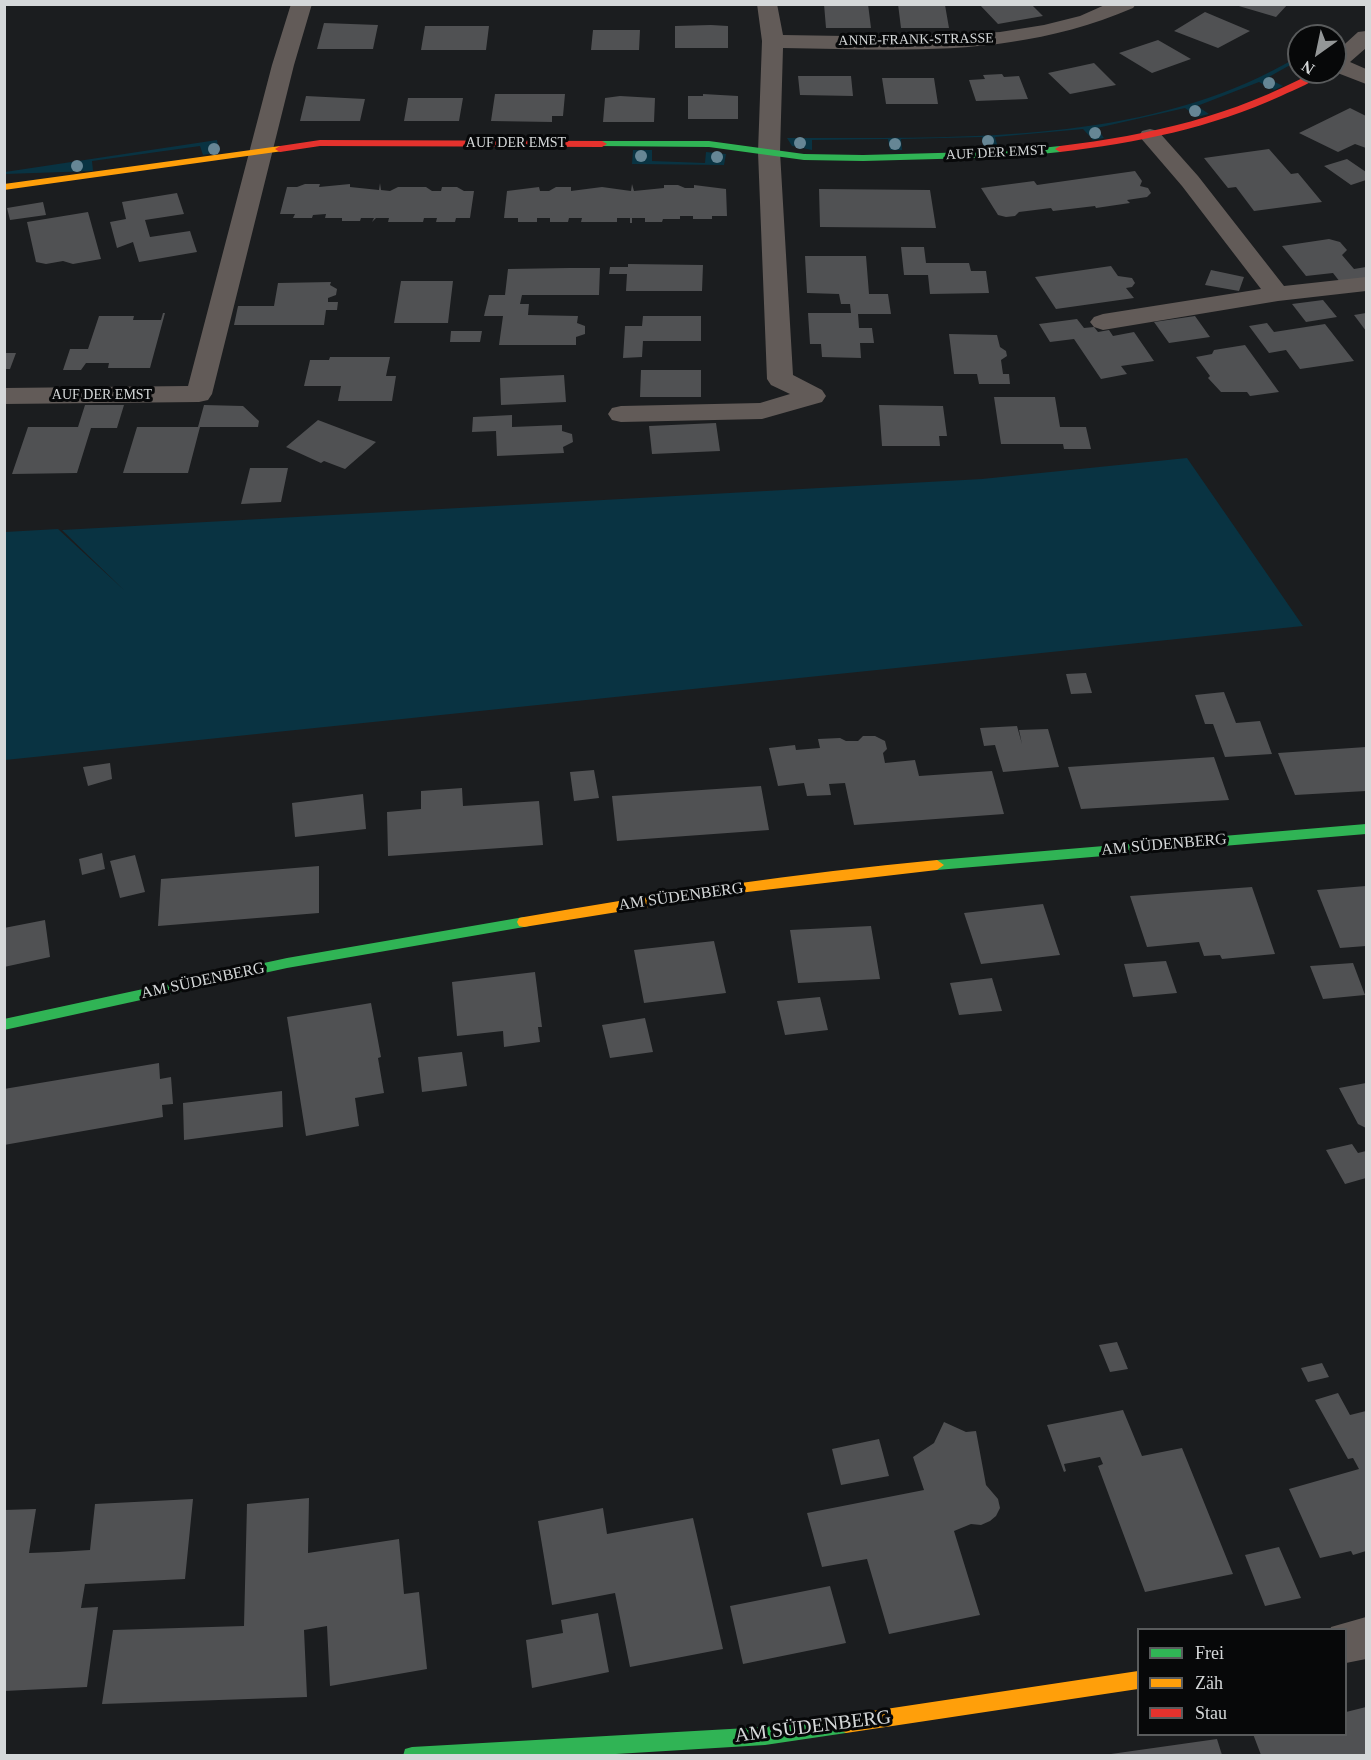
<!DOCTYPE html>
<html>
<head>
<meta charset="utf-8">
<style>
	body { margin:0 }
	#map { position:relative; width:1371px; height:1760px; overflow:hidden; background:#1b1d1f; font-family:"Times New Roman",serif }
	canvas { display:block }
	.frame { position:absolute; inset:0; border:6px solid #d5d8d9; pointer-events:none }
	.legend { position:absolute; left:1137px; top:1628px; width:210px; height:108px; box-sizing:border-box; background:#070809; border:2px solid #595b5c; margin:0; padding:8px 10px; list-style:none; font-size:18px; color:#d5d8d9 }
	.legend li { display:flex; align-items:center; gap:12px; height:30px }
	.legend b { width:30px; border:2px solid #595b5c }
	.north { position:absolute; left:1287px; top:24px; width:60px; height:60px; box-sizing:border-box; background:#070809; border:2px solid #595b5c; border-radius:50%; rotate:213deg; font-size:16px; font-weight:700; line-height:24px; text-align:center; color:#d5d8d9 }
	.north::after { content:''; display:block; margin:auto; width:21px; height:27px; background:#949798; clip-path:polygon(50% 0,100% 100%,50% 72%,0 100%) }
</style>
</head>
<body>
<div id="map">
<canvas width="1371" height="1760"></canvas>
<div class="frame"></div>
<ul class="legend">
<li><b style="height:8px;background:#30b455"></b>Frei</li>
<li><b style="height:8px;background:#ff9f0a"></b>Zäh</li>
<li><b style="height:8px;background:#e5322d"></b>Stau</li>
</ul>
<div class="north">N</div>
</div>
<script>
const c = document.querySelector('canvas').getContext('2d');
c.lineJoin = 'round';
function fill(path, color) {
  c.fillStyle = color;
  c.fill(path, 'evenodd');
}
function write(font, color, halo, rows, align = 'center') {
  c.font = font + ' "Times New Roman",serif';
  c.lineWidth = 6;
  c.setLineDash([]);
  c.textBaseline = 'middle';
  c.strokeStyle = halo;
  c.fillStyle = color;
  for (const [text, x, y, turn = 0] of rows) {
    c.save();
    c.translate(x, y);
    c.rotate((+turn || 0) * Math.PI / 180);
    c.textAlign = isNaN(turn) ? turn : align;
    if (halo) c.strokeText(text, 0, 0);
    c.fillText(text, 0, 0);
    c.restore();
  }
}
fill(new Path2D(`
	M1299 56V60L1267 78 1283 86 1274 90 1259 82 1197 106 1209 114 1197 117 1185 108 1097 128 1104 138 1093 140 1083 129 995 137 998 148 984 149 982 137 901 139 902 150H890L888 139 812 140V150L792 146 787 138C958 137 1147 147 1299 56Z
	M217 140 219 152 203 155 200 146 92 161 93 171 5 174V172Z
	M633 150H652V161L705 163 706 152 726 154 724 165 632 164Z
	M1187 458 1303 626 5 760V532L58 529 125 591 62 530 982 479Z`), '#093342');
fill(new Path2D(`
	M824 4H868L871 28H826Z
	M898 4 945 5 949 28H901Z
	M979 4H1031L1043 16 998 24Z
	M1232 4H1288L1276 17Z
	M1205 12 1250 31 1218 48 1174 31Z
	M324 23 378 25 373 49H317Z
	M711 25 728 26V48H675V26Z
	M425 26H489L486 50H421Z
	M593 30H640L639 50H591Z
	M1158 40 1191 59 1152 73 1119 53Z
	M1094 63 1116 85 1070 94 1048 73Z
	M1002 74 1004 77 1019 76 1028 99 976 101 969 80 985 79 983 75Z
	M798 76H851L853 96 800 95Z
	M882 78H934L938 104H886Z
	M495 94H565L563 116H552V122L491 121Z
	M703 94 738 96V119H688V96H703Z
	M306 96 365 99 360 121H300Z
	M620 96 655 98 654 122H603L605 98Z
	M408 98H463L459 121H404Z
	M1350 108 1366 116V148L1355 144 1338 152 1299 133Z
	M1269 149 1291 174 1298 173 1322 202 1254 211 1236 187 1228 188 1204 158Z
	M1347 159 1366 172V180L1351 185 1324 166Z
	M1135 171 1142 181 1140 186 1148 188 1151 193 1147 197 1127 200 1130 203 1096 208 1095 206 1053 211 1051 208 1019 212 1015 216 1006 217 998 215 981 188 1034 181 1037 185Z
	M380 183 381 190 390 191 398 187H426L432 191H441L442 187H457L464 191H474L470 218H456L455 222H436L437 218H424L423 222H388L389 218H376L372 222 374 218H361L360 221H342V218H325L326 214 313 215 312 218H293L295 214H280L287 187H297L305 184H320L319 187 350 184V187L379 190Z
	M632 184 634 191 664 188V185H678L685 188H694V185L726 189 727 216H712V219H693V216H680V219H663L662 222H645V218H632V223H630V218H617V222H581L582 218H569L568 222H550V218H537V222H518V218H504L507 191 539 187 540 191H549L556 187H571V191L602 187 631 191Z
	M819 189 930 190 936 228 820 227Z
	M177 193 184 214 145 220 150 237 190 231 197 252 139 262 133 242 117 248 110 222 126 219 122 202Z
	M43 202 46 215 10 220 7 208Z
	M88 212 101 259 73 264 63 261 46 264 36 262 27 222Z
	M1329 239 1340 242 1347 250 1342 255 1354 269 1366 267V278L1340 282 1333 273 1306 276 1282 246Z
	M901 247H924L926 263H969L971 271H986L989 293 930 294 928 275H904Z
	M805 256H866L869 294H888L891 314H858L859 328H872L874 343H860L861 358 822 357 821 344H810L808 313H851L850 304H841L839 294 807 293Z
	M628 264 703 265 702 291H626L627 274H609L610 267H628Z
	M1111 266 1118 276 1132 278 1135 283 1132 287 1126 288 1134 298 1056 309 1035 277Z
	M569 268H600L599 295H522L520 304H529L528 315 578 316 577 323 585 326V334L576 337V345H499L503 316H484L489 295H505L508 269Z
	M1211 270 1244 277 1239 291 1205 285Z
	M401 281H453L448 323H394Z
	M331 282 330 285 337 289 336 295 328 298V302H338L337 310H326L324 325H234L238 306H274L278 283Z
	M1323 300 1337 317 1306 322 1292 304Z
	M163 313H165L150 368H108L109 363H86L81 370H63L70 349H88L99 316H134L133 320H161Z
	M1366 313V331L1354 315Z
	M643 316H701V341H643L642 357 623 358 625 326H642Z
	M1195 316 1210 337 1169 343 1154 322Z
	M1077 319 1084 328 1094 327 1098 332 1109 330 1113 336 1134 332 1154 361 1121 366 1127 374 1101 379 1074 339 1050 342 1039 324Z
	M1267 323 1274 332 1325 324 1354 361 1300 369 1286 350 1269 353 1249 326Z
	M451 331H482L480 342H450Z
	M949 334 997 335 1000 347 1006 351 1007 356 1001 360 1003 374H1009L1010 384H979L977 374H954Z
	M1245 345 1279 392 1250 396 1247 392H1221L1208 378 1210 376 1196 357 1212 354 1214 350Z
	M4 353H16L10 369H4Z
	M330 357H390L386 376H396L392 401H338L341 386H304L310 360H329Z
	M641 370H701V397H640Z
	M564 375 566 402 501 405 500 378Z
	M994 397H1055L1060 427H1086L1091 449H1064L1063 444H1001Z
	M85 405H124L117 428H91L77 473 12 474 28 427H78Z
	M204 405 243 406 259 421 258 427H200L188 473H123L137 427H198Z
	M879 405 943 406 947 436H939L940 446H882Z
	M512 415V427L562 425V431L572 434 573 442 563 447 564 453 497 456 496 431 472 432 473 417Z
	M318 420 376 442 345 469 324 461 321 463 286 447Z
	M716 423 720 451 652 454 649 426Z
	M250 468H288L281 502 241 504Z
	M1086 673 1092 693 1071 694 1066 674Z
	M1224 692 1236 723 1260 721 1272 754 1225 757 1213 724H1205L1195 695Z
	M1017 726 1022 744 1019 730 1048 729 1059 767 1003 772 995 745 984 746 980 728Z
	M863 736H875L885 741 887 749 883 753 885 763 915 760 919 776 992 771 1004 814 854 825 845 783 829 784 831 795 807 796 804 783 778 786 769 748 795 745 796 750 820 748 818 739 840 738 846 741H858Z
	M1366 747V791L1295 795 1278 753Z
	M1214 757 1229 800 1081 809 1068 767Z
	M110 763 112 779 88 786 83 767Z
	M594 770 599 798 574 801 570 772Z
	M761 786 769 830 617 841 612 796Z
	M462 788 463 806 539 801 543 845 388 856 387 812 421 809V791Z
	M363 794 366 829 295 837 292 803Z
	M102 853 105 869 82 875 79 859Z
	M135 855 145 892 120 898 110 861Z
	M319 866V913L158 926 161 879Z
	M1366 886V946L1340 948 1317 890Z
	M1252 887 1275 954 1222 959 1220 955 1204 956 1199 942 1147 947 1130 896Z
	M1043 904 1060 955 981 964 964 913Z
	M45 920 50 957 4 967V928Z
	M871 926 880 979 798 983 790 930Z
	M714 941 726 993 644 1003 634 950Z
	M1166 961 1177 993 1133 997 1124 964Z
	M1353 963 1365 995 1323 999 1310 966Z
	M535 972 542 1027H538L540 1042 504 1047 503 1031 457 1036 452 982Z
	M992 978 1002 1011 959 1015 950 983Z
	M820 997 828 1030 785 1035 777 1001Z
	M371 1003 381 1057 378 1058 384 1093 355 1098 359 1126 306 1136 287 1017Z
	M645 1018 653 1052 610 1058 602 1025Z
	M462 1052 467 1086 422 1092 418 1057Z
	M159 1063 160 1079 171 1077 173 1104 162 1105 163 1117 4 1145V1089Z
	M1366 1083V1128L1358 1124 1339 1088Z
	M282 1091 283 1127 184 1140 183 1103Z
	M1352 1144 1358 1153 1366 1151V1178L1345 1184 1326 1150Z
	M1117 1342 1128 1369 1110 1372 1099 1345Z
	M1322 1363 1329 1377 1308 1382 1301 1368Z
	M1338 1393 1350 1415 1366 1411V1551L1353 1555 1351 1551 1320 1558 1289 1489 1359 1469 1353 1458 1348 1459 1315 1400Z
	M1123 1410 1142 1456 1182 1448 1233 1574 1145 1592 1098 1466 1103 1464 1100 1457 1064 1464 1066 1471 1064 1472 1047 1425Z
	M944 1422 966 1432 976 1431 986 1485 998 1499 1000 1508 996 1516 990 1521 981 1525 971 1524 954 1531 980 1615 889 1634 867 1559 822 1567 807 1513 924 1490 913 1457 934 1443Z
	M879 1439 889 1476 841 1485 832 1449Z
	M309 1498 308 1553 399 1539 404 1594 419 1592 427 1669 330 1686 327 1626 304 1630 307 1697 102 1704 113 1630 244 1626 247 1504Z
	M193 1499 185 1579 85 1584 81 1608 98 1607 87 1687 4 1691V1510L36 1509 29 1553 58 1552 90 1550 95 1504Z
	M603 1508 607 1534 693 1518 723 1649 630 1667 615 1593 552 1605 538 1521Z
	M1279 1547 1301 1598 1265 1606 1245 1555Z
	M830 1586 846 1643 743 1664 730 1606Z
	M598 1613 609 1672 532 1688 526 1640 563 1633 561 1620Z
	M1366 1707V1755H1261L1253 1734H1346V1712Z
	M1217 1739 1222 1755H1112L1111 1754Z`), '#505153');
fill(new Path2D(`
	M291 4H312L294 65 212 394 208 400 199 402 4 404V388L188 386 272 65Z
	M757 4H777L783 35 907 37 1000 32 1044 25 1080 16 1107 4H1136L1133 8C1016 58 907 50 783 48L780 152 793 375 822 390 826 396 822 402 762 419 621 422 612 420 608 414 612 408 621 406 760 403 790 394 771 385 767 379 758 152 762 41Z
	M1366 31V48L1350 62 1366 69V84L1335 72V53L1358 32Z
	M1150 129 1158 131 1198 176 1284 286 1366 277V291L1278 301 1103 330 1094 327 1090 322 1094 317 1103 314 1261 289 1182 186 1139 136 1142 131Z
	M1366 1617V1659L1346 1663V1630H1330L1331 1627Z`), '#625b58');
fill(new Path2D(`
	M602 141H709L804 154 863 155 1012 151 1060 146 1065 149 1060 152 1012 157 863 161 804 160 709 147 599 146V142Z
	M1366 824V834L937 870 930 865 937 860Z
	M524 917 529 918 531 922 529 926 524 927 287 968 4 1030V1019L287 958Z
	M846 1715 852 1718 855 1724 852 1730 846 1733 765 1745 583 1756H403L405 1749 412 1747 765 1727Z`), '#30b455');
fill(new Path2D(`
	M280 146 283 147V151L4 190V184Z
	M937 860 944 865 937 870 730 894 524 927 519 926 517 922 519 918 524 917C661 893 798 873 937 860Z
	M1138 1671V1689L846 1733 840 1730 837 1724 840 1718 846 1715Z`), '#ff9f0a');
fill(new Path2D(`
	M1314 72H1325C1314 82 1296 89 1281 96 1211 128 1136 143 1060 152L1055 149 1060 146C1152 135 1232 116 1314 72Z
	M320 140 602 141 607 144 602 147 320 146 280 152 275 149 280 146Z`), '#e5322d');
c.fillStyle = '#668695';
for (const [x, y] of [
	[1269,83],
	[1195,111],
	[1095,133],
	[988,141],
	[800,143],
	[895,144],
	[214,149],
	[641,156],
	[717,157],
	[77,166]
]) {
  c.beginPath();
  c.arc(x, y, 6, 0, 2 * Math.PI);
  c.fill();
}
write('14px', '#d5d8d9', '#070809', [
	["ANNE-FRANK-STRASSE",916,40,-1],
	["AUF DER EMST",516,143],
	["AUF DER EMST",996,153,-3],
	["AUF DER EMST",102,395]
]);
write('16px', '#d5d8d9', '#070809', [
	["AM SÜDENBERG",1164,845,-5],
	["AM SÜDENBERG",681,897,-8],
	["AM SÜDENBERG",203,981,-12]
]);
write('20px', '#d5d8d9', '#070809', [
	["AM SÜDENBERG",813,1727,-7]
]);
</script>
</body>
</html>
